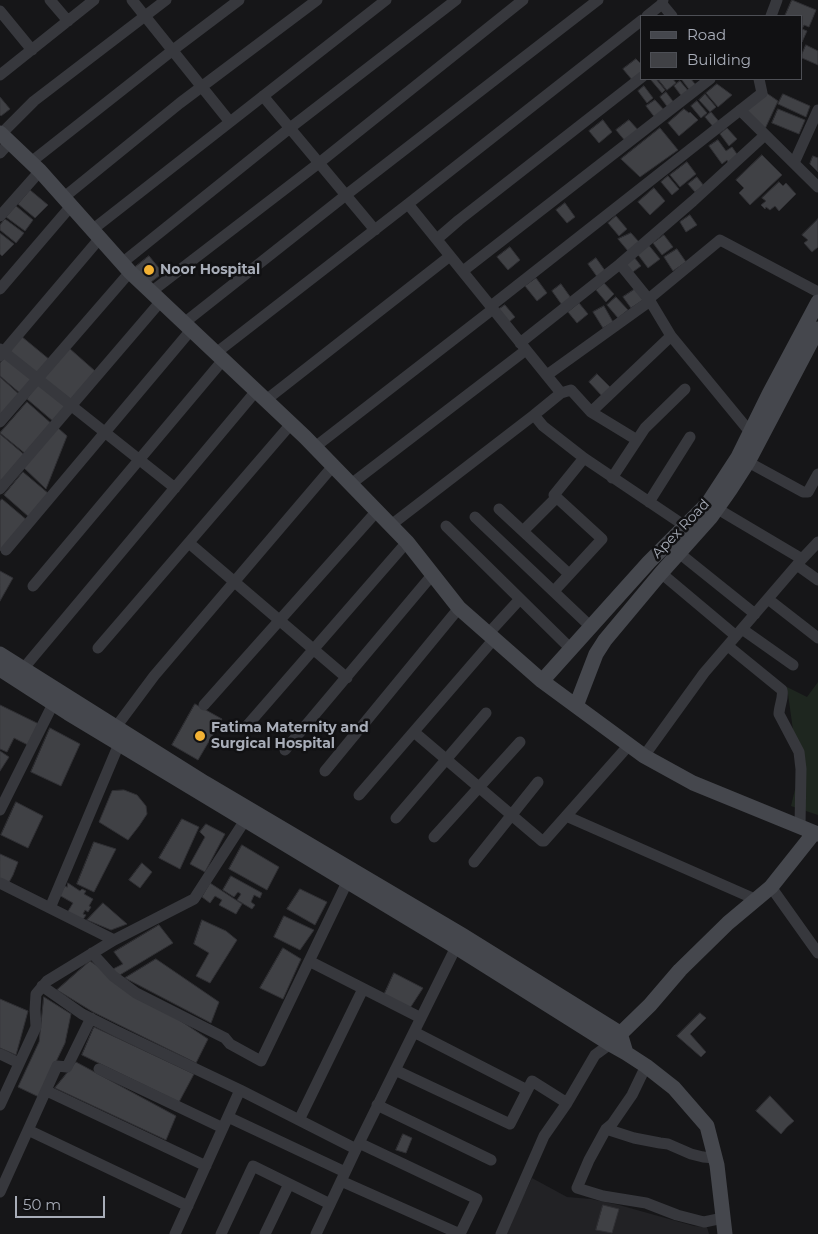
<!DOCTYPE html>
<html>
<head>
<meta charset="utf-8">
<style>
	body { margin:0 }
	#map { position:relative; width:818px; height:1234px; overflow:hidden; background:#161618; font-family:Montserrat,sans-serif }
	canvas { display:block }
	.legend { position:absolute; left:640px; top:15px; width:162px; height:65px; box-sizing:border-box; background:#111113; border:1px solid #4d4f55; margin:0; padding:6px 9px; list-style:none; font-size:15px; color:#a8adb8 }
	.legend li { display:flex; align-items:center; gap:10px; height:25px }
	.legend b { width:25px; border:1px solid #4d4f55 }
	.scale { position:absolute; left:15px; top:1196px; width:90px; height:22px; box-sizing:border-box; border:2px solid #a8adb8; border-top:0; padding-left:6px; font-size:15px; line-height:18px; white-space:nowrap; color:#a8adb8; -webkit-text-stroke:4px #111113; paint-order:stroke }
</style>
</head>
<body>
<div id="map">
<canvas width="818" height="1234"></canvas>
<ul class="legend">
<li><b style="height:6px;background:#45474d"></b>Road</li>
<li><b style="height:14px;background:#404145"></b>Building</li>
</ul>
<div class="scale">50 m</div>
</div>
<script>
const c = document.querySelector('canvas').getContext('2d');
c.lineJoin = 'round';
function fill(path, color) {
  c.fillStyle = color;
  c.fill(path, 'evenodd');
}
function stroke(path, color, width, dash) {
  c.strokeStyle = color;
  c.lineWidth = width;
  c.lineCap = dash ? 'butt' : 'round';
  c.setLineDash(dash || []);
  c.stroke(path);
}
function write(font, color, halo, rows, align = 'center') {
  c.font = font + ' Montserrat,sans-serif';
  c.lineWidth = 5;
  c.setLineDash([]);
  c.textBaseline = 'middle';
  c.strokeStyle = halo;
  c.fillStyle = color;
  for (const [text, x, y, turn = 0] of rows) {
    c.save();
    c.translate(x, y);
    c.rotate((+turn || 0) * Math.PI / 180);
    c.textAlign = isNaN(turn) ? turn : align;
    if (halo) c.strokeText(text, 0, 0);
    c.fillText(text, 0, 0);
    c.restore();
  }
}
fill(new Path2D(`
	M532 1178 567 1197 591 1199 619 1205 694 1226 707 1227 709 1234H505Z`), '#222225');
fill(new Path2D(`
	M818 682V815L791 806 799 773 787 687 807 697Z`), '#1e261f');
const building = new Path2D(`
	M792 0 816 10 809 27 804 25 802 29 807 31 802 42V16H785Z
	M806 45 818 51V65L802 58V54Z
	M636 59 642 65V74L633 81 623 69Z
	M652 79H656L665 90 662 93 651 80Z
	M658 79H673L676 83 667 90Z
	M684 79H691L698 88 691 92 682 80Z
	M680 81 690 93 683 98 674 86Z
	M717 84 732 95 718 107 706 93Z
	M644 86 653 98 647 103 638 91Z
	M666 92 675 104 669 109 660 97Z
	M765 92 778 101 764 131 746 112Z
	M705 94 716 107 710 112 699 100Z
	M783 94 810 106 806 117 778 104Z
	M0 97 10 109 1 116 0 115Z
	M655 100 665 111 656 119 646 106Z
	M697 101 707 113 701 118 691 106Z
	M684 109 689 113 690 112 698 120 679 136 668 123Z
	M778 109 805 120 799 134 772 123Z
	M711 112 721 124 715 129 705 117Z
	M603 120 612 132 599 143 589 131Z
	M629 120 639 131 626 142 616 130Z
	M660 128 678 150 640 177 621 159Z
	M727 128 737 139 729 146 720 134Z
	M718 140 726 151 732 147 739 157 729 164 727 160 722 164 709 146Z
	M762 155 782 175 750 205 739 193 744 188 736 180Z
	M813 156 818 158V172L810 164Z
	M687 162 696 174 680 187 670 175Z
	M668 176 679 189 672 195 661 182Z
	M697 177 704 186 695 192 688 184Z
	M779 182 783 186 786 183 796 194 779 211 775 206 770 210 766 207 765 209 761 205 766 201 762 198Z
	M654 188 665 201 650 215 638 202Z
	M30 190 48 205 35 218 18 204Z
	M565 203 575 217 567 223 556 210Z
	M16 206 33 220 25 231 6 217Z
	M690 215 697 225 686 232 680 222Z
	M616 216 627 229 619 236 608 223Z
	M5 219 24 233 16 243 0 230V225Z
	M818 219V247L812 252 804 243 808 240 802 235Z
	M0 233 14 244 2 256 0 254Z
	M631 233 639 242 628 251 618 239Z
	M664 235 673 247 662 255 653 243Z
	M647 243 660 259 648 268 636 252Z
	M510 247 520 260 508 270 497 257Z
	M677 249 686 262 673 271 664 257Z
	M149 256 163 273 147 285 134 268Z
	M634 257 641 266 630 274 623 266Z
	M596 258 606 272 598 278 588 264Z
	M536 278 547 293 537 301 525 286Z
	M604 283 614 294 606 302 596 290Z
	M561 284 571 298 562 305 552 291Z
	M635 289 643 300 631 308 623 297Z
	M616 297 628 310 618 318 607 305Z
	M579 303 588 314 577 323 568 312Z
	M505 305 515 317 509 322 499 309Z
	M604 306 613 322 603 328 593 312Z
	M21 336 50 360 37 375 10 352Z
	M69 348 95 371 69 402 42 379Z
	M6 356 34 379 21 394 0 376V363Z
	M597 374 611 388 602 396 589 382Z
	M0 377 21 396 0 420Z
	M38 383 66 407 54 422 27 399Z
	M27 402 53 425 27 455 0 433Z
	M58 428 67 436 46 489 23 467Z
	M0 434 27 457 0 487Z
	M23 472 49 494 29 517 4 495Z
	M2 499 28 521 2 552 0 550V501Z
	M0 571 13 578 0 601Z
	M195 704 222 719 198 760 172 745Z
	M0 705 41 725 30 746 14 738 7 752 0 749Z
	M50 728 80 744 61 786 31 772Z
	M0 751 9 757 0 771Z
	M124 790 137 795 146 806 147 814 139 826 128 840 99 822 112 791Z
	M16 802 43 816 28 848 1 835Z
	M182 819 199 827 180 869 159 858Z
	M206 824 225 834 205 872 190 864 205 837 200 832Z
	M94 842 116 849 94 892 77 884Z
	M242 845 279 867 267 890 229 869Z
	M0 854 18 862 13 875 7 886 0 881Z
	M142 863 152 872 140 888 129 880Z
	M231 876 262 893 260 898 254 895 251 902 255 905 252 909 237 900 241 894 238 892 234 897 223 890Z
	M68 883 80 891 82 889 86 891 84 894 93 899 89 906 91 907 88 912 85 910 83 914 86 915 82 921 67 913 73 903 59 895 65 886 67 887Z
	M210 883 242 904 236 914 219 905 222 900 215 896 210 903 202 897Z
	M300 889 327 902 315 925 287 909Z
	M103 903 127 924 111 930 87 920Z
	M284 916 314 930 300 950 274 937Z
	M202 920 226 931 237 940 210 983 196 976 209 953 194 944Z
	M159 925 173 943 118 976 113 969 123 964 114 952Z
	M283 948 301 959 283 999 260 988Z
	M156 959 219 1002 211 1023 125 978Z
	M90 961 208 1039 196 1063 93 1012 57 990Z
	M394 973 423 988 410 1008 384 995Z
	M44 997 71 1014 65 1043 39 1097 18 1087 39 1042Z
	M0 999 28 1011 16 1055 0 1048Z
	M700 1013 706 1018 690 1034 706 1052 701 1057 677 1036Z
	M94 1027 194 1074 179 1102 82 1055Z
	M76 1062 176 1116 166 1140 55 1088Z
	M770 1096 794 1121 787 1127 781 1134 756 1111Z
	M403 1134 412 1138 406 1153 396 1150Z
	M603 1205 619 1209 612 1233 596 1230Z`);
fill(building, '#404145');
stroke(building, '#303034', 1);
stroke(new Path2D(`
	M50 0 68 21
	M132 0 230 122
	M662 4 672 16
	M0 11 32 50
	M647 16 662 4 663 0
	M771 16 777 0
	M0 75 94 0
	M263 96 375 230
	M740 110 818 187
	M1 134 34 101 166 0
	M0 153 10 142
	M31 162 173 50 239 0
	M794 163 818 110
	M63 198 180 103 317 0
	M408 204 561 393
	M0 216 40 171
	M92 230 386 0
	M437 239 459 220 642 77
	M122 263 290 128 456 0
	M620 264 650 301 671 336 750 432
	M463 271 710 79
	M0 289 71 206
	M151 292 319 163 523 0
	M491 306 762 93 759 79
	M184 323 346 195 598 0
	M520 343 620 264 693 201 765 135
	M0 349 175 488
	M216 353 408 204 642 20
	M0 356 100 238
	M547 375 650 301 651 297 720 240 818 292
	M266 400 450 256
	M591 412 671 336
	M534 415 543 426 584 458 685 526
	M0 422 130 272
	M315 447 493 309
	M748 462 803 492H808L818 474
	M612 478 645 428 685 389
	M351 484 526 350
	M0 489 161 301
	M649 502 690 437
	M711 505 802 559
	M499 509 569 574
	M475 517 591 627
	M391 525 534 415 561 393 571 390 591 412 637 440
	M446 526 571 649
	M523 531 556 498
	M189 543 347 678
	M6 550 191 330
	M679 553 755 614
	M797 565 818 580
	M661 573 736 636
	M33 586 223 360
	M554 591 602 539 554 495 584 458
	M768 599 818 638
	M742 629 793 665
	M488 634 520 599
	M728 646 782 690C784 697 779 706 779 714L799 752 801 769 800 826
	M98 648 291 424
	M23 669 256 391
	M204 705 377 511
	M116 727 154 676 333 466
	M245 728 407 542
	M414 732 542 841H544L629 745
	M285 750 433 574
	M644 756 704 673 802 559 818 542
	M325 771 459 608
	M359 795 494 639
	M0 810 56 698
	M566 816 757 900
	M396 818 486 713
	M434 837 520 742
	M474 862 538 782
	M0 883 114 940
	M771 887 818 953
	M50 908 119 744
	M92 953 113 976 136 993 225 1038 230 1044 261 1061 351 874
	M309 961 421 1018
	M42 986 82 1014 116 1031 240 1090 356 1149
	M414 1032 527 1090
	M0 1054 19 1063
	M646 1066 632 1095 612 1124 606 1129 589 1160 577 1188 603 1196 646 1203 677 1215 704 1222 723 1218
	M99 1069 223 1128
	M395 1070 510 1124 532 1081 567 1103
	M47 1091 206 1166
	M0 1105 36 1027 35 1010 36 994 47 981 114 940 194 899 249 814
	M377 1105 491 1160
	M228 1117 345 1172
	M299 1120 363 989
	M606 1129 634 1138 660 1143 668 1144 691 1154 703 1157 715 1158
	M28 1130 188 1206
	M359 1143 477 1199 460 1234
	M341 1181 460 1234
	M0 1192 57 1066 67 1067 91 1018
	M175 1234 240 1090
	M221 1234 253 1166 330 1204
	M265 1234 289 1184
	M316 1234 359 1143 459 941
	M501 1234 544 1136 567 1103 595 1055 610 1044`), '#37383d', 11);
stroke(new Path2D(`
	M0 133 40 171 130 272 305 437 407 542 459 608 542 681 644 756 693 783 818 834
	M0 654 205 783 462 935 620 1033 626 1053
	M0 669 68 713 456 947 610 1044 626 1053 646 1066 674 1088 707 1126 717 1165 725 1234
	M542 681 649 562 708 503 738 457 769 394 818 302
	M576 706 596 654 605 640 661 573 711 517 730 490 748 462 818 329
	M614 1040 650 1005 680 970 728 923 771 887 814 833`), '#45474d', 15);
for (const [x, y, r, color] of [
	[149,270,6,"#f2b134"],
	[200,736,6,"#f2b134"]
]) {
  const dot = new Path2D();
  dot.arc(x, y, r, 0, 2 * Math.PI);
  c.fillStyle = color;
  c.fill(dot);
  stroke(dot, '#111113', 2);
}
write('bold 14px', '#a8adb8', '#111113', [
	["Noor Hospital",160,270],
	["Fatima Maternity and",211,728],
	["Surgical Hospital",211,744]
], 'left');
write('14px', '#a8adb8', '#111113', [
	["Apex Road",681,529,-46]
]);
</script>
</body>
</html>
